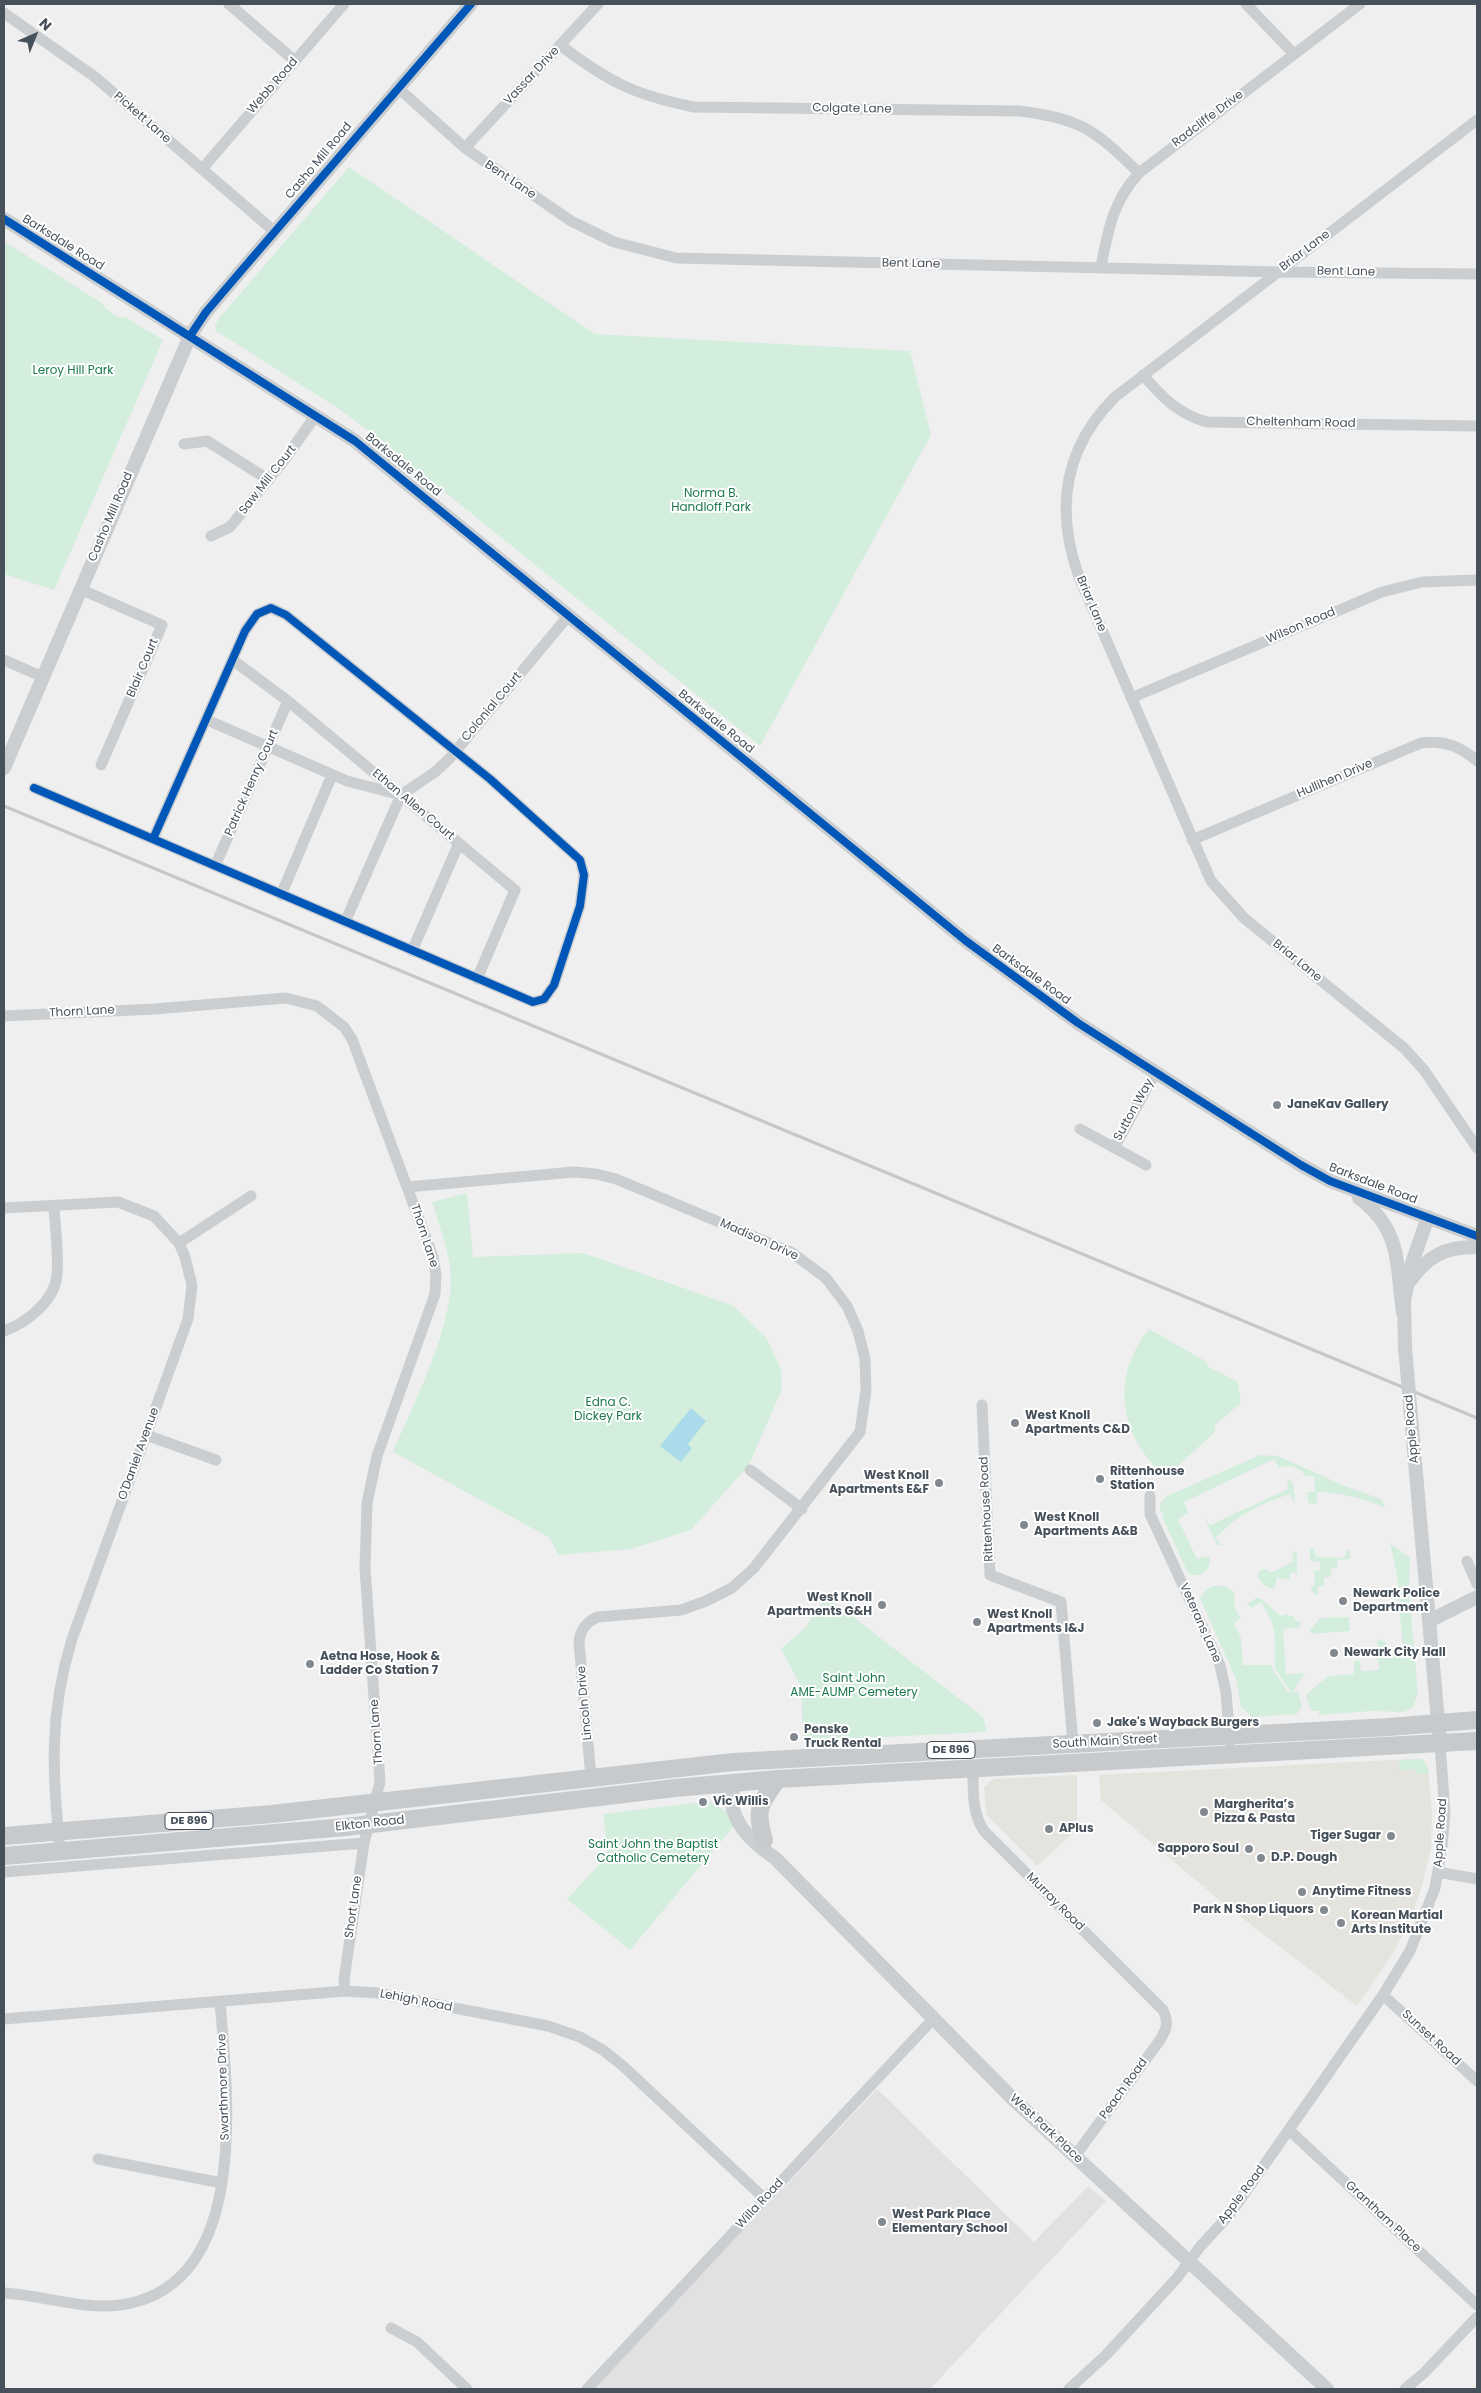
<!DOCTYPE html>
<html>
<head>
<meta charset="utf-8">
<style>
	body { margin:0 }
	#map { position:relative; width:1481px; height:2393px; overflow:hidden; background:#f0efef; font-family:Poppins,sans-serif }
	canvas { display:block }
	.frame { position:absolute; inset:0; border:5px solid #47515b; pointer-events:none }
	.north { position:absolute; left:10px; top:10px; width:50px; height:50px; -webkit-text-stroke:4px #fff; paint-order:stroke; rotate:44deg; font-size:14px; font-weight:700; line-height:20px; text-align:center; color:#47515b }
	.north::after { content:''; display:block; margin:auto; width:18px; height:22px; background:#47515b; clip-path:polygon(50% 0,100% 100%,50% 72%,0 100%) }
</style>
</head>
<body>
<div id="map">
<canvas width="1481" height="2393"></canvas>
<div class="frame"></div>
<div class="north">N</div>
</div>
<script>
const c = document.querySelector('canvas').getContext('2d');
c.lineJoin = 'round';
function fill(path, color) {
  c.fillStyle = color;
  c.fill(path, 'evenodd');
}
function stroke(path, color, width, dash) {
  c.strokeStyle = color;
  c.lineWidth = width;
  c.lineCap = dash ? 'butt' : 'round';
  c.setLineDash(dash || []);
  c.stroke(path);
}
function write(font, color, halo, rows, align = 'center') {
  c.font = font + ' Poppins,sans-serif';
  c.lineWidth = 4;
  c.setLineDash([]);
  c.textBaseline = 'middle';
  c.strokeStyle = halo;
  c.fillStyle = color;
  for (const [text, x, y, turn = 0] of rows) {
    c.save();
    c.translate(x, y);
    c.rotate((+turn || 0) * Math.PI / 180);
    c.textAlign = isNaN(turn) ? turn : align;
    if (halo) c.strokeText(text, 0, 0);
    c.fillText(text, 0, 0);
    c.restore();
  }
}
fill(new Path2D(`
	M1411 1759H1422L1428 1767 1432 1814 1431 1848 1422 1886 1409 1923 1395 1950 1357 2006 1224 1904 1101 1800 1099 1775Z
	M1077 1775V1829L1037 1866 986 1814 984 1788 993 1779Z`), '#e4e3dd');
fill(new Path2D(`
	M877 2089 1034 2242 1088 2186 1106 2201 930 2389H593Z`), '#e2e0e1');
fill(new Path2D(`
	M349 167 595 334 910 351 931 435 760 746 369 431 336 407 216 331 215 325 220 317Z
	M4 241 102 303 104 307 118 317 127 318 163 340 54 590 4 574Z
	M467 1193 473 1257 583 1253 732 1305 766 1337 781 1369 782 1389 749 1465 691 1530 631 1549 558 1555 550 1538 393 1452C414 1402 449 1335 451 1281 451 1255 439 1226 432 1202Z
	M1149 1329 1207 1362V1366L1238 1382 1241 1403 1214 1426 1216 1431 1166 1477C1120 1438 1109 1378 1149 1329Z
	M1260 1455 1278 1456 1345 1486 1381 1499 1386 1508C1363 1498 1342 1493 1317 1492V1504L1308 1503 1307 1492 1315 1491 1314 1476H1305C1299 1467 1290 1464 1279 1468L1274 1459 1184 1502 1188 1513 1178 1519 1197 1559 1206 1556 1210 1558C1210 1572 1201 1579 1188 1573L1164 1521 1162 1511H1160V1503L1167 1496Z
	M1287 1479 1293 1482 1295 1504 1290 1494C1261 1504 1236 1515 1216 1538L1222 1545H1217L1204 1517 1210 1525 1288 1489Z
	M1390 1543 1410 1558 1409 1590 1418 1694 1413 1707 1404 1712 1372 1711 1319 1715V1711H1311L1306 1695 1328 1676 1354 1674V1661H1360L1361 1671 1379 1670 1378 1658 1384 1657 1383 1648H1378L1377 1639 1385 1642 1390 1653 1403 1652 1397 1575Z
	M1313 1547 1316 1557 1344 1558 1347 1550 1350 1551V1559L1337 1560 1338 1567 1331 1568V1577H1324V1586H1318V1594L1315 1595 1310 1589 1315 1584 1314 1571 1321 1570 1320 1562 1310 1561V1550Z
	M1294 1551 1297 1554V1581V1574L1291 1572 1289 1580 1277 1578 1274 1590 1264 1585 1257 1576 1260 1570 1266 1569 1271 1573 1294 1561 1292 1554Z
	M1213 1586H1225L1234 1593 1235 1609 1241 1618 1234 1623 1241 1638 1243 1665H1272L1273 1670 1288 1692 1298 1691 1302 1706 1297 1714 1252 1717 1241 1707 1236 1679 1200 1598 1206 1590Z
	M826 1596 983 1717 987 1732 803 1741 801 1687 781 1649 806 1627Z
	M1256 1598H1260L1281 1616 1288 1614V1616H1294L1295 1621H1300V1627L1283 1629 1286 1674 1305 1673 1293 1691H1290L1275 1668V1635L1271 1620 1261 1602 1252 1608 1247 1604Z
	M1349 1617 1350 1631 1311 1634 1310 1630 1320 1618Z
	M1422 1759 1426 1763 1429 1773 1417 1775 1416 1769 1400 1771 1399 1760Z
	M710 1801 728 1813 733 1827 630 1950 567 1899 608 1855 603 1814Z`), '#d4eede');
fill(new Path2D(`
	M691 1408 706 1421 688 1444 692 1448 681 1462 660 1446Z`), '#abdbea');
stroke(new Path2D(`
	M229 4 295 61
	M1246 4 1294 54
	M4 13 95 77 274 231
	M560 45C609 82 634 95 694 107L1019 111C1081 118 1096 131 1139 173
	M397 87 465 148 571 221 614 242 676 258 1279 272 1477 274
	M1477 120 1115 397C1063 449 1055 510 1079 577L1211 881 1244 918 1404 1048 1424 1070 1477 1148
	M465 148 598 4
	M202 169 344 4
	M1101 267C1108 230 1113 201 1139 173L1360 4
	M1143 375C1162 397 1178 414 1207 422L1477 426
	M184 444 207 441 269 480
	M211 536 230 527 285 459 316 415
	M80 589 162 625 101 765
	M4 660 43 677
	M234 661 288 701 515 890 477 979
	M1131 698 1382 592 1422 582 1477 580
	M207 720 347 781 401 795 435 772 449 759 569 615
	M34 788 533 1002 544 999 554 985 580 906 584 875 580 860 490 779 286 615 271 608 257 614 245 631 153 839
	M1192 840 1421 743C1444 740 1460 746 1477 761
	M215 866 288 701
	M281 895 332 775
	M345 922 401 795
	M412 951 459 843
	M4 1016 155 1009 286 998 317 1006 344 1027 352 1039 433 1257 436 1275 435 1294 377 1456 367 1503 365 1568 380 1782 364 1843 344 1980 345 1991
	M1080 1129 1146 1165
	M1114 1148 1155 1073
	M407 1187 574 1172 596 1174 616 1179 791 1252 826 1278 847 1306 858 1331 865 1359 866 1390 860 1432 754 1568 732 1588 706 1601 681 1610 598 1617C587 1621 580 1630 579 1642L591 1777
	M4 1208 118 1202 154 1216 179 1243 185 1257 192 1285 188 1319 72 1639C48 1717 53 1773 60 1852
	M179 1243 251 1196
	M4 1331C26 1323 55 1301 57 1275 59 1253 55 1228 54 1206
	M982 1405 990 1575 1061 1602 1073 1744
	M146 1435 216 1460
	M750 1470 802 1509
	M1150 1496V1514L1220 1665 1226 1692 1230 1742
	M1467 1561 1477 1584
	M973 1769C973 1790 972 1813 984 1831L1163 2010C1169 2023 1167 2028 1160 2040L1075 2156
	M4 1872 364 1843
	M1438 1872 1477 1879
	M1383 1995 1477 2081
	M4 2019 345 1991 377 1993 548 2026 580 2037 603 2050 623 2066 765 2199
	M1289 2130 1477 2305
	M98 2159 222 2183
	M4 2293C42 2295 82 2310 120 2305 251 2287 228 2096 220 2002
	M391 2328 417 2342 467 2389
	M587 2389 933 2019
	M1069 2389 1106 2355 1177 2278 1199 2248 1230 2214 1383 1995 1410 1951 1435 1888 1442 1847 1445 1813 1440 1744
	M1405 2389 1424 2373 1477 2317`), '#cbced0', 11);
stroke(new Path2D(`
	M4 219 355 441 966 941 1078 1023 1301 1165 1330 1181 1477 1236
	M4 768 190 336 206 312 247 264 471 4
	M1359 1198C1402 1230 1396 1264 1403 1313
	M1410 1281C1427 1256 1447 1246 1477 1247
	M1405 1347 1404 1300 1412 1263 1428 1217
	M1412 1428 1440 1744
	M1429 1621 1477 1597
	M735 1783C734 1788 731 1796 732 1802 734 1826 757 1846 775 1858L1013 2099 1327 2389`), '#cbced0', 14);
stroke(new Path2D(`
	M4 1836 272 1814 733 1762 1389 1727 1477 1720
	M764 1840C755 1810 759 1804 778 1779
	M4 1856 346 1827 675 1788 778 1779 1477 1741`), '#c7cacd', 18);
stroke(new Path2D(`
	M4 806 1477 1418`), '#c5c7c9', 3);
stroke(new Path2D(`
	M1405 1347 1412 1428`), '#cbced0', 14);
stroke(new Path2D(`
	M4 219 355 441 966 941 1078 1023 1301 1165 1330 1181 1477 1236
	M190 336 206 312 247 264 471 4
	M34 788 533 1002 544 999 554 985 580 906 584 875 580 860 490 779 286 615 271 608 257 614 245 631 153 839`), '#0057b8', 8);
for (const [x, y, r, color] of [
	[1277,1105,5,"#82888f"],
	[1015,1423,5,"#82888f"],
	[1100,1479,5,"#82888f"],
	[939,1483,5,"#82888f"],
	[1024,1525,5,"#82888f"],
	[1343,1601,5,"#82888f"],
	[882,1605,5,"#82888f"],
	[977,1622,5,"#82888f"],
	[1334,1653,5,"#82888f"],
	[310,1664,5,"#82888f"],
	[1097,1723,5,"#82888f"],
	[794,1737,5,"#82888f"],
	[703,1802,5,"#82888f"],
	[1204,1812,5,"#82888f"],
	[1049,1829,5,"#82888f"],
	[1391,1836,5,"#82888f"],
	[1249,1849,5,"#82888f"],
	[1261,1858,5,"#82888f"],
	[1302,1892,5,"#82888f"],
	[1324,1910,5,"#82888f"],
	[1341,1923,5,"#82888f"],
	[882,2222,5,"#82888f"]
]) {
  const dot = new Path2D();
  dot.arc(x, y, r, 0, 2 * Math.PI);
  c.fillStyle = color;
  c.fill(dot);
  stroke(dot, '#fff', 2);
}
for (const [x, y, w] of [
	[951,1750,48],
	[189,1821,48]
]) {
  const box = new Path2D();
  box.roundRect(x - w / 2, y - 8.5, w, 17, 4);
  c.fillStyle = '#fff';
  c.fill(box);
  stroke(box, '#47515b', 1);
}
write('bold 11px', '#47515b', null, [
	["DE 896",951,1750],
	["DE 896",189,1821]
]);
write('12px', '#47515b', '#fff', [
	["Vassar Drive",532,76,-47],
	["Webb Road",273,86,-49],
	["Colgate Lane",852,109,1],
	["Pickett Lane",142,118,41],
	["Radcliffe Drive",1208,119,-37],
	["Casho Mill Road",319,161,-50],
	["Bent Lane",510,180,34],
	["Barksdale Road",63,243,32],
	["Briar Lane",1305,251,-37],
	["Bent Lane",911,264,1],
	["Bent Lane",1346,272,1],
	["Cheltenham Road",1301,423,1],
	["Barksdale Road",403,465,39],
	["Saw Mill Court",268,480,-52],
	["Casho Mill Road",111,517,-67],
	["Briar Lane",1091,604,67],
	["Wilson Road",1301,626,-23],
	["Blair Court",143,668,-67],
	["Colonial Court",492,707,-50],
	["Barksdale Road",716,722,39],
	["Hullihen Drive",1335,779,-23],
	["Patrick Henry Court",252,783,-66],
	["Ethan Allen Court",413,805,40],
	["Briar Lane",1297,961,39],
	["Barksdale Road",1031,975,36],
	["Thorn Lane",82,1012,-3],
	["Sutton Way",1134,1110,-61],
	["Barksdale Road",1373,1184,21],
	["Thorn Lane",424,1236,72],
	["Madison Drive",759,1240,24],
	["Apple Road",1412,1429,-95],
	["O'Daniel Avenue",139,1454,-70],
	["Rittenhouse Road",987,1509,-93],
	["Veterans Lane",1200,1623,66],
	["Lincoln Drive",585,1703,-95],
	["Thorn Lane",377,1732,-94],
	["South Main Street",1105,1742,-3],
	["Elkton Road",370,1824,-6],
	["Apple Road",1441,1833,-86],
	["Murray Road",1055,1902,45],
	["Short Lane",354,1907,-82],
	["Lehigh Road",416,2001,11],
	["Sunset Road",1431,2038,43],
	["Swarthmore Drive",224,2087,-92],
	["Peach Road",1124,2089,-54],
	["West Park Place",1046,2129,43],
	["Apple Road",1242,2195,-53],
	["Willa Road",760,2204,-47],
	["Grantham Place",1383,2217,43]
]);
write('12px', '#1b794d', '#fff', [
	["Leroy Hill Park",73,371],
	["Norma B.",711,494],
	["Handloff Park",711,508],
	["Edna C.",608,1403],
	["Dickey Park",608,1417],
	["Saint John",854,1679],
	["AME-AUMP Cemetery",854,1693],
	["Saint John the Baptist",653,1845],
	["Catholic Cemetery",653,1859]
]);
write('bold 12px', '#47515b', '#fff', [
	["JaneKav Gallery",1287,1105],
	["West Knoll",1025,1416],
	["Apartments C&D",1025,1430],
	["Rittenhouse",1110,1472],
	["Station",1110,1486],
	["West Knoll",929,1476,"right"],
	["Apartments E&F",929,1490,"right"],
	["West Knoll",1034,1518],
	["Apartments A&B",1034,1532],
	["Newark Police",1353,1594],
	["Department",1353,1608],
	["West Knoll",872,1598,"right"],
	["Apartments G&H",872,1612,"right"],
	["West Knoll",987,1615],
	["Apartments I&J",987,1629],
	["Newark City Hall",1344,1653],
	["Aetna Hose, Hook &",320,1657],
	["Ladder Co Station 7",320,1671],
	["Jake's Wayback Burgers",1107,1723],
	["Penske",804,1730],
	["Truck Rental",804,1744],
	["Vic Willis",713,1802],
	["Margherita’s",1214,1805],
	["Pizza & Pasta",1214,1819],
	["APlus",1059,1829],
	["Tiger Sugar",1381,1836,"right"],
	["Sapporo Soul",1239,1849,"right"],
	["D.P. Dough",1271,1858],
	["Anytime Fitness",1312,1892],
	["Park N Shop Liquors",1314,1910,"right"],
	["Korean Martial",1351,1916],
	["Arts Institute",1351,1930],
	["West Park Place",892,2215],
	["Elementary School",892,2229]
], 'left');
</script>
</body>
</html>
